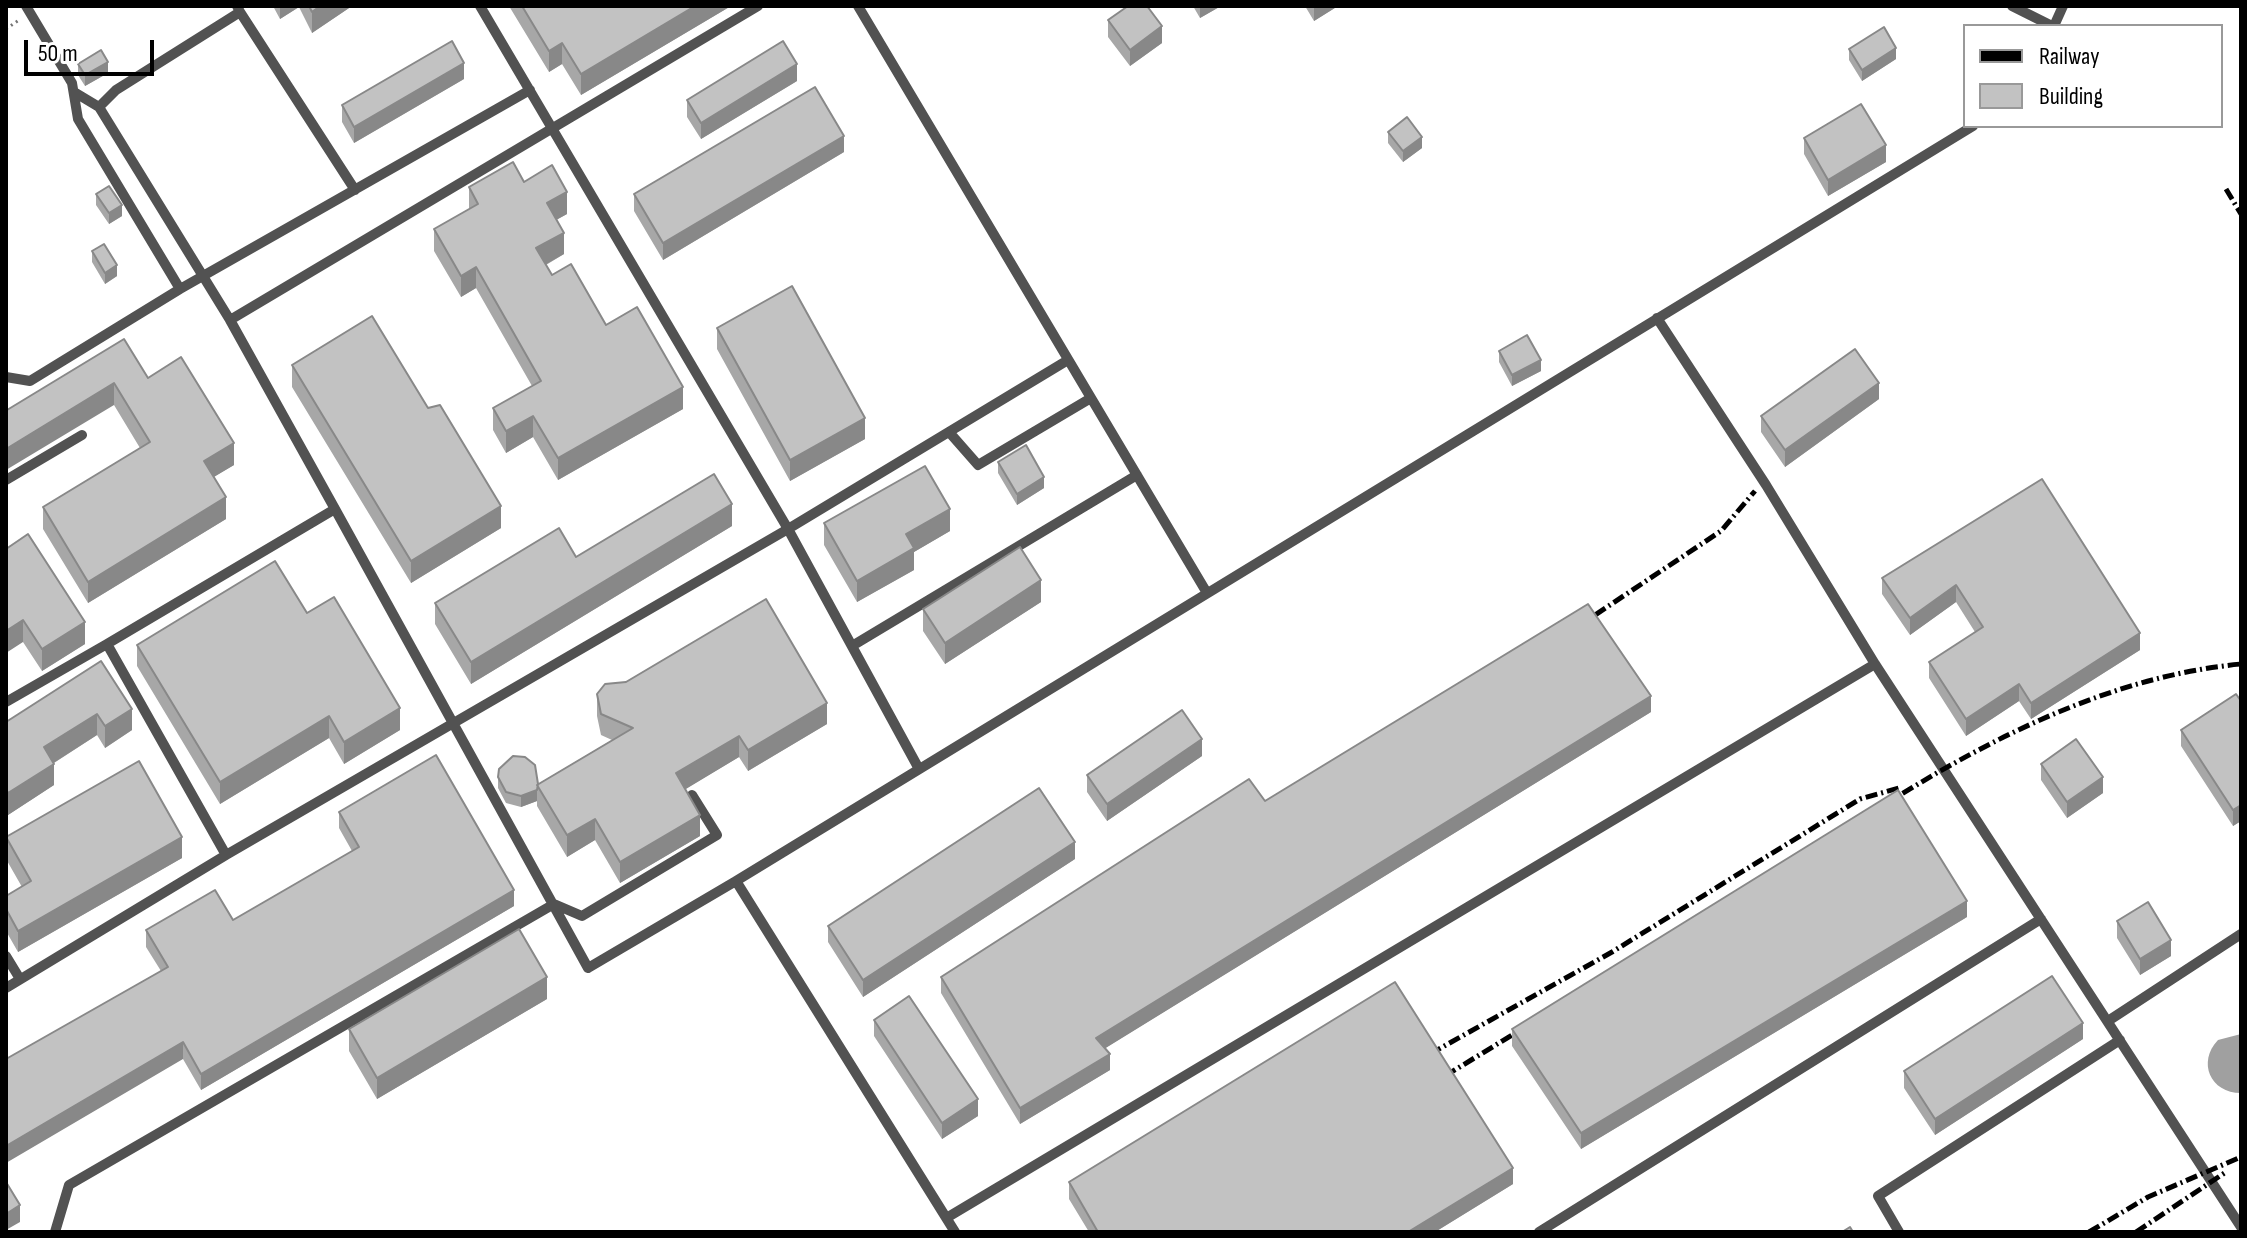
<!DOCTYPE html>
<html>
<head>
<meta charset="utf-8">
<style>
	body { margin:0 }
	#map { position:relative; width:2247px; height:1238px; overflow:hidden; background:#fff; font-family:"Sofia Sans Condensed",sans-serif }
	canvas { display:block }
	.frame { position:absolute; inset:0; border:8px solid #000; pointer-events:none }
	.legend { position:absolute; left:1963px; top:24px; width:260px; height:104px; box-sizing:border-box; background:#fff; border:2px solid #999; margin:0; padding:10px 14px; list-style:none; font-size:24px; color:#000 }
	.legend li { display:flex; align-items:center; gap:16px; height:40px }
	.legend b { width:40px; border:2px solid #999 }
	.scale { position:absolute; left:24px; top:40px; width:130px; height:36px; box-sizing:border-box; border:4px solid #000; border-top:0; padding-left:10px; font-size:24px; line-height:28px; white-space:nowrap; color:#000; -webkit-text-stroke:6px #fff; paint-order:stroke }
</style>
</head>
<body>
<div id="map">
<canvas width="2247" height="1238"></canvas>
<div class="frame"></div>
<ul class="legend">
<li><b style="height:10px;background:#000"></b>Railway</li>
<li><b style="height:22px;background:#c2c2c2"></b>Building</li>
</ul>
<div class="scale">50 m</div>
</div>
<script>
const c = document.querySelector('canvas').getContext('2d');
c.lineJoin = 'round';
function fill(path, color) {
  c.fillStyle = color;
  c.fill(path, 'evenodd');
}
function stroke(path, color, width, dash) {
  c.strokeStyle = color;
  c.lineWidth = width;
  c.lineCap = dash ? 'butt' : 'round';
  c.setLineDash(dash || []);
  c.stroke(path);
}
fill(new Path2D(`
	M2241 1034V1093C2210 1093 2197 1062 2218 1040Z`), '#a0a0a0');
stroke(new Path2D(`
	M6 29 19 20`), '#747474', 3, [2, 4]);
stroke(new Path2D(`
	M26 6 72 83 78 119 180 289
	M480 6 788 529 226 855 107 644 335 509 588 968 736 881
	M858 6 1207 593
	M2012 6 2052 26
	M240 12 355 190
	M2054 26 2063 6
	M74 92 99 107 230 320 758 6
	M99 107 116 90 240 12 237 6
	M1657 318 1766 485 1875 664 2241 1227
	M230 320 335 509
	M6 377 30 381 180 289 530 90
	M949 432 978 465 1091 398
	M6 480 82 435
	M852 646 1137 475
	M6 702 107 644
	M919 769 788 529 1068 360
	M6 956 20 979
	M6 988 226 855
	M2108 1021 2241 934
	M948 1217 1875 664
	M55 1232 69 1185 554 904 582 916 717 835 692 795
	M955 1232 736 881 1973 126
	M1539 1232 2041 919
	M1899 1232 1878 1196 2120 1040`), '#525252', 10);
stroke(new Path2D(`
	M2226 189 2241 214
	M1577 627 1721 531 1755 491
	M1884 805C1992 737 2113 676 2241 664
	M1430 1054 1612 952 1860 799 1899 788
	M1445 1076 1530 1024
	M2089 1232 2148 1197 2241 1157
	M2136 1232 2226 1172`), '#000', 5, [12, 4, 2, 4]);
fill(new Path2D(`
	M273 6H352L312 33 299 7 280 19Z
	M509 6H731L581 95 562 64 549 72Z
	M1193 6H1221L1200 18Z
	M1305 6H1338L1314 21Z
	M1108 20 1162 43 1130 66 1108 37Z
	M1849 49 1896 59 1862 81 1849 60Z
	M78 64 108 73 85 86 78 75Z
	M464 79 354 143 342 122V105Z
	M797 81 701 139 687 117V100Z
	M1388 132 1422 148 1403 162 1388 143Z
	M1804 138 1886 162 1828 196 1804 154Z
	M844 152 663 260 634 211V194Z
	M524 182 567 214 556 220 564 254 546 265 552 275 606 325 683 409 558 480 533 437 506 453 493 430V408L532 386 476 288 461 297 434 251V229L469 209V187Z
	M96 194 122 216 109 224 96 205Z
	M92 251 117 276 105 284 92 262Z
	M717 328 865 439 790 481 717 349Z
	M124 339 148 378 234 465 213 477 226 519 88 603 43 529V507L140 448 114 405 7 410Z
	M1499 351 1541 371 1512 386 1499 362Z
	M292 365 501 528 411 583 292 387Z
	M1879 399 1785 467 1761 432V416Z
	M998 462 1044 488 1017 505 998 473Z
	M2042 479 2140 650 2031 719 2019 701 1966 736 1929 678V662L1975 632 1956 602 1910 635 1882 594V578Z
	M824 523 950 531 914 552V570L857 602 824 545Z
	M732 526 471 684 435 624V603L576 557Z
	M6 549 85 644 42 671 23 642Z
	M1041 602 945 664 923 631V609Z
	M307 613 400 730 344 764 329 738 220 804 137 666V645Z
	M101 661 132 730 105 748 97 735 54 763V785L8 815 6 811V722Z
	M597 694 827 724 748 771 739 757 685 789 700 836 620 883 595 840 567 857 537 806V801L521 807 506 803 498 788V777L538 784 612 740 601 735 597 716Z
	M2241 701V821L2233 826 2181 746V730Z
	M1651 712 1105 1048 1110 1070 1020 1124 941 993V977L1265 801Z
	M1202 756 1107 821 1087 792V775Z
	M2041 764 2103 793 2067 818 2041 780Z
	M339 812 514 906 201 1090 183 1059 161 971 146 947V930L233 920 352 851 339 828Z
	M6 837 182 858 18 952 6 931V896L22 887 6 859Z
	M1075 859 863 997 828 942V926Z
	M1967 917 1581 1149 1512 1046V1029Z
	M2117 921 2171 956 2140 975 2117 938Z
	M547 999 377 1099 349 1051V1029Z
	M874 1020 978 1116 942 1139 874 1036Z
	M2083 1039 1935 1135 1904 1088V1071Z
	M1069 1182 1513 1184 1435 1232H1089L1069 1199Z`), '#a7a7a7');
fill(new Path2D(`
	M280 6H299V7L280 19Z
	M320 6H352L312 33V12Z
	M695 6H731L581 95V74Z
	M1200 6H1221L1200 18Z
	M1314 6H1338L1314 21Z
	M1162 26V43L1130 66V50Z
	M562 43V64L549 72V51Z
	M1896 48V59L1862 81V70Z
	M108 62V73L85 86V75Z
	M464 63V79L354 143V127Z
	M797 64V81L701 139V123Z
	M844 136V152L663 260V243Z
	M1422 137V148L1403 162V151Z
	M1886 145V162L1828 196V180Z
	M567 192V214L547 225V203Z
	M122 205V216L109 224V213Z
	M564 233V254L536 270V248Z
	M117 265V276L105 284V273Z
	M476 267V288L461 297V276Z
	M1541 360V371L1512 386V375Z
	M114 383V405L6 470V449Z
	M1879 383V399L1785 467V450Z
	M683 387V409L558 480V458Z
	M533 416V437L506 453V431Z
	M865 418V439L790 481V460Z
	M234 443V465L204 483V461Z
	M1044 477V488L1017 505V494Z
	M226 497V519L88 603V582Z
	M732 504V526L471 684V662Z
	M501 506V528L411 583V561Z
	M950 509V531L914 552V570L857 602V581L906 534Z
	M1041 580V602L945 664V643Z
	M1956 585V602L1910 635V618Z
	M23 620V642L6 653V631Z
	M85 622V644L42 671V649Z
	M2140 633V650L2031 719V703Z
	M2019 684V701L1966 736V719Z
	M1651 696V712L1096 1054V1038Z
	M827 703V724L748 771V750Z
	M400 708V730L344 764V742Z
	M132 709V730L105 748V726Z
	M97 714V735L44 769V747Z
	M329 716V738L220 804V782Z
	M739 736V757L676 795V773Z
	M1202 739V756L1107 821V804Z
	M54 764V785L8 815V793Z
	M2103 777V793L2067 818V802Z
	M537 790V801L521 807V796Z
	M2241 805V821L2233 826V810Z
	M700 815V836L620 883V862Z
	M595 819V840L567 857V835Z
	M182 837V858L18 952V931Z
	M1075 842V859L863 997V980Z
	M514 890V906L201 1090V1074Z
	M1967 901V917L1581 1149V1133Z
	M2171 940V956L2140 975V959Z
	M547 977V999L377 1099V1078Z
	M2083 1023V1039L1935 1135V1119Z
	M183 1042V1059L6 1163V1146Z
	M1110 1054V1070L1020 1124V1108Z
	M978 1099V1116L942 1139V1123Z
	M1513 1168V1184L1435 1232H1408Z
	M20 1205V1222L6 1230V1214Z`), '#888');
const building = new Path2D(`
	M309 6H320L312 12Z
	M522 6H695L581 74 562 43 549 51Z
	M1128 6H1147L1162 26 1130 50 1108 20Z
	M1884 27 1896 48 1862 70 1849 49Z
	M452 41 464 63 354 127 342 105Z
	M783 41 797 64 701 123 687 100Z
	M101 50 108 62 85 75 78 64Z
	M815 87 844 136 663 243 634 194Z
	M1861 104 1886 145 1828 180 1804 138Z
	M1407 117 1422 137 1403 151 1388 132Z
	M513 162 524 182 552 165 567 192 547 203 564 233 536 248 552 275 571 264 606 325 637 307 683 387 558 458 533 416 506 431 493 408 541 381 476 267 461 276 434 229 478 204 469 187Z
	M109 186 122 205 109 213 96 194Z
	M104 244 117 265 105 273 92 251Z
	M792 286 865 418 790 460 717 328Z
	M372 316 428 408 440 405 501 506 411 561 292 365Z
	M1527 335 1541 360 1512 375 1499 351Z
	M124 339 148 378 181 357 234 443 204 461 226 497 88 582 43 507 150 442 114 383 6 449V408L7 410Z
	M1855 349 1879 383 1785 450 1761 416Z
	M1026 445 1044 477 1017 494 998 462Z
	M925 466 950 509 906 534 914 548 857 581 824 523Z
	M714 474 732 504 471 662 435 603 559 528 576 557Z
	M2042 479 2140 633 2031 703 2019 684 1966 719 1929 662 1983 627 1956 585 1910 618 1882 578Z
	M28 534 85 622 42 649 23 620 6 631V549Z
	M1020 547 1041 580 945 643 923 609Z
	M275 561 307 613 334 597 400 708 344 742 329 716 220 782 137 645Z
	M766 599 827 703 748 750 739 736 676 773 700 815 620 862 595 819 567 835 537 785 633 728 601 714 597 694 605 684 626 682Z
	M1588 604 1651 696 1096 1038 1110 1054 1020 1108 941 977 1249 779 1265 801Z
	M101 661 132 709 105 726 97 714 44 747 54 764 8 793 6 789V722Z
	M2236 694 2241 701V805L2233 810 2181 730Z
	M1182 710 1202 739 1107 804 1087 775Z
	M2076 739 2103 777 2067 802 2041 764Z
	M436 755 514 890 201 1074 183 1042 6 1146V1059L168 967 146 930 215 890 233 920 359 847 339 812Z
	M513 756 525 757 535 765 538 784 537 790 521 796 506 792 498 777 499 769Z
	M139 761 182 837 18 931 6 909V896L31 881 6 837Z
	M1039 788 1075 842 863 980 828 926Z
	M1898 790 1967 901 1581 1133 1512 1029Z
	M2148 902 2171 940 2140 959 2117 921Z
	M519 929 547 977 377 1078 349 1029Z
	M2052 976 2083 1023 1935 1119 1904 1071Z
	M1395 982 1513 1168 1408 1232H1098L1069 1182Z
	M909 996 978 1099 942 1123 874 1020Z
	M6 1182 20 1205 6 1214Z
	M1850 1227 1853 1232H1842Z`);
fill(building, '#c2c2c2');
stroke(building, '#888', 2);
</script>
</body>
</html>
